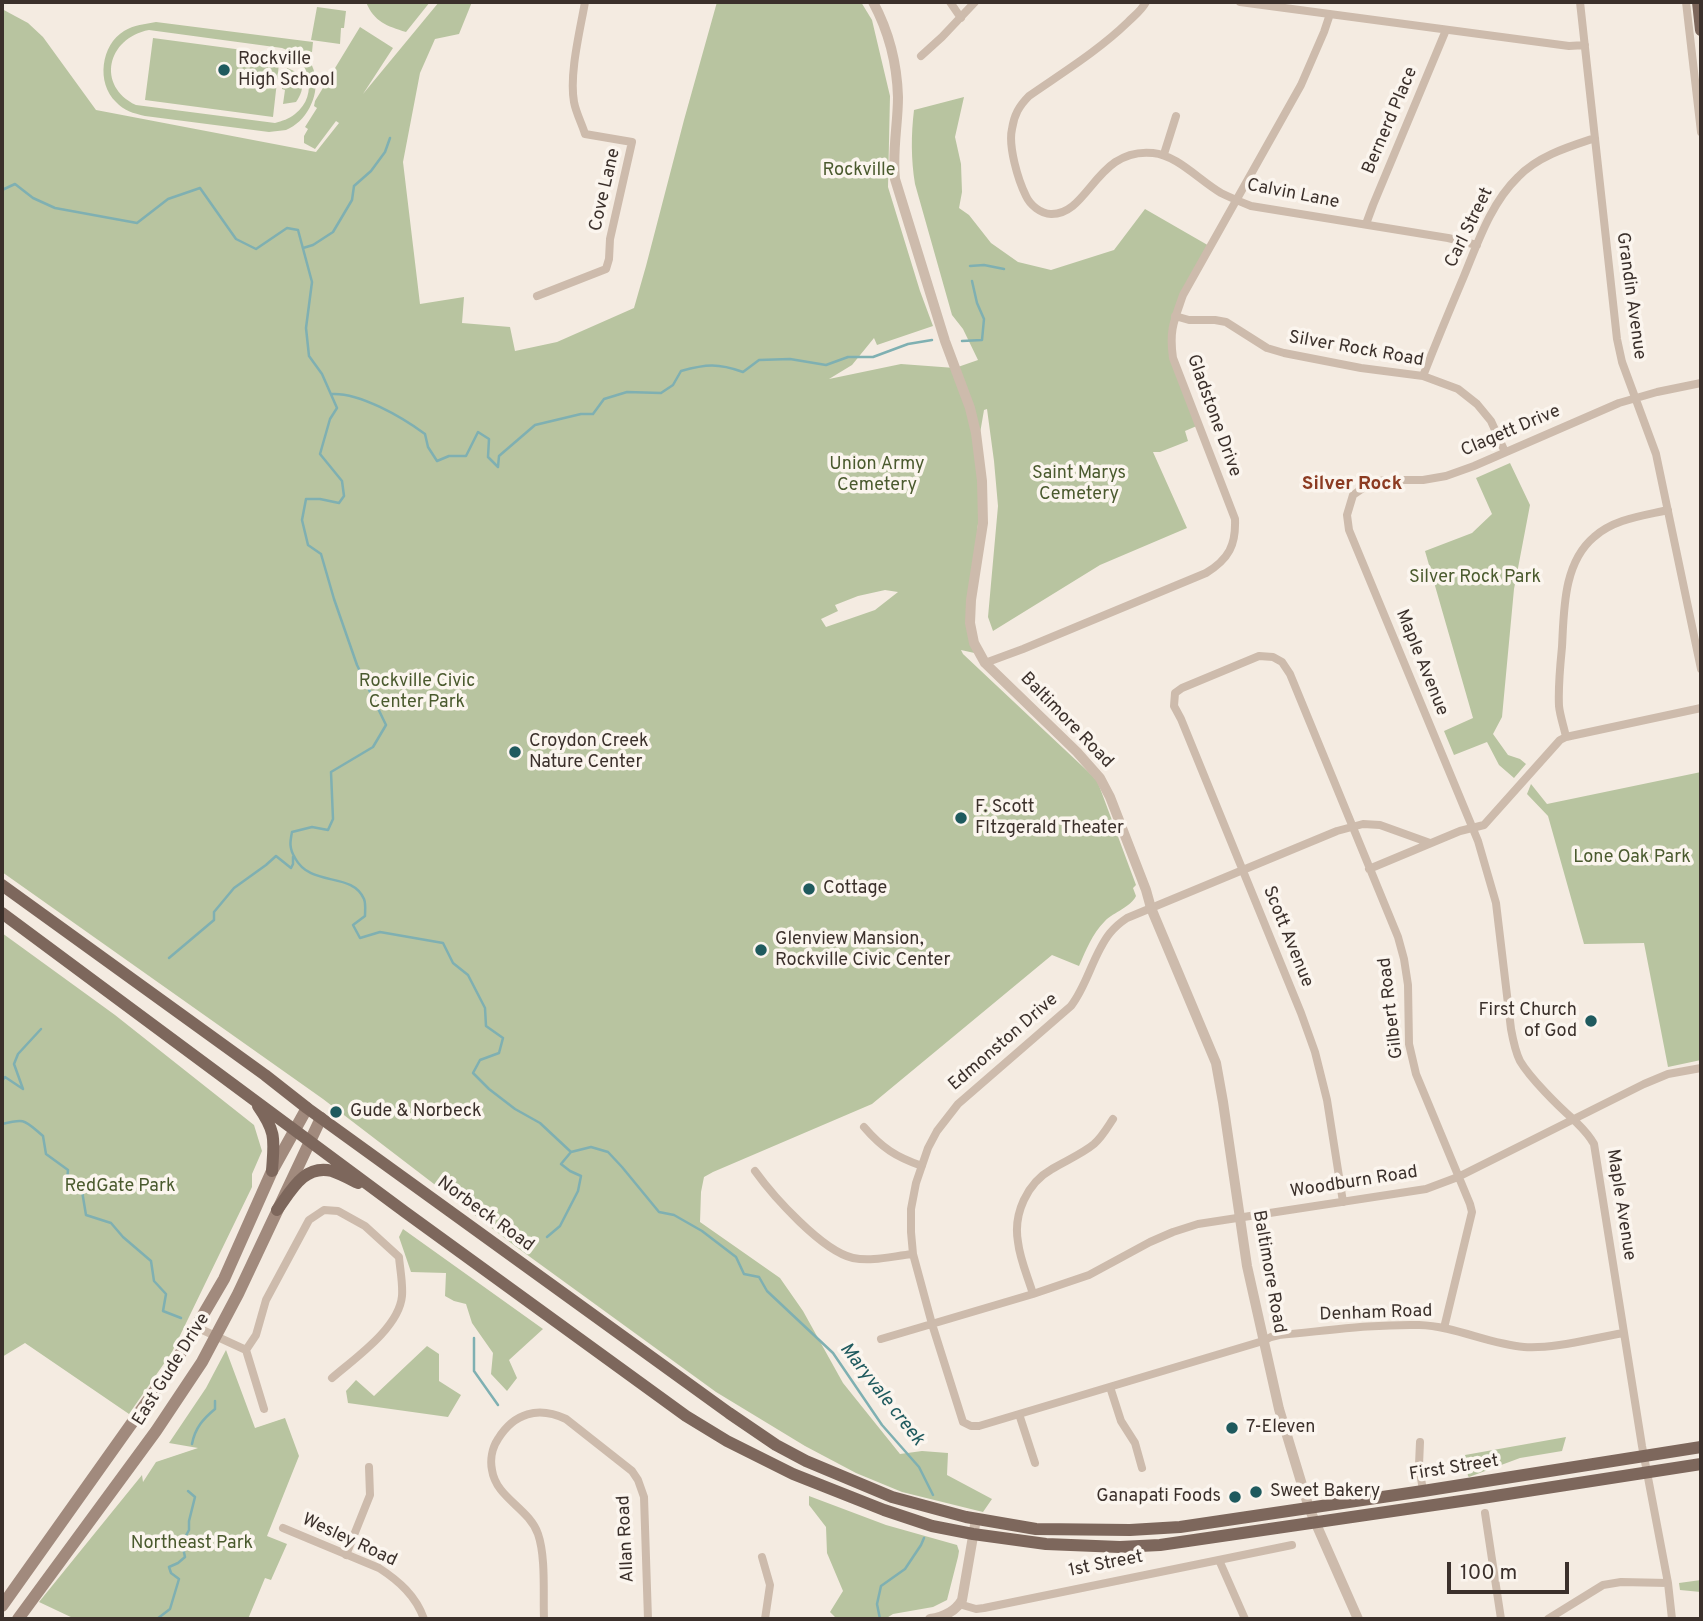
<!DOCTYPE html>
<html>
<head>
<meta charset="utf-8">
<style>
	body { margin:0 }
	#map { position:relative; width:1703px; height:1621px; overflow:hidden; background:#f4ebe1; font-family:Overpass,sans-serif }
	canvas { display:block }
	.frame { position:absolute; inset:0; border:4px solid #3b302b; pointer-events:none }
	.scale { position:absolute; left:1447px; top:1562px; width:122px; height:32px; box-sizing:border-box; border:4px solid #3b302b; border-top:0; padding-left:9px; font-size:21px; line-height:24px; white-space:nowrap; color:#3b302b; -webkit-text-stroke:5px #fbf5ee; paint-order:stroke }
</style>
</head>
<body>
<div id="map">
<canvas width="1703" height="1621"></canvas>
<div class="frame"></div>
<div class="scale">100 m</div>
</div>
<script>
const c = document.querySelector('canvas').getContext('2d');
c.lineJoin = 'round';
function fill(path, color) {
  c.fillStyle = color;
  c.fill(path, 'evenodd');
}
function stroke(path, color, width, dash) {
  c.strokeStyle = color;
  c.lineWidth = width;
  c.lineCap = dash ? 'butt' : 'round';
  c.setLineDash(dash || []);
  c.stroke(path);
}
function write(font, color, halo, rows, align = 'center') {
  c.font = font + ' Overpass,sans-serif';
  c.lineWidth = 7;
  c.setLineDash([]);
  c.textBaseline = 'middle';
  c.strokeStyle = halo;
  c.fillStyle = color;
  for (const [text, x, y, turn = 0] of rows) {
    c.save();
    c.translate(x, y);
    c.rotate((+turn || 0) * Math.PI / 180);
    c.textAlign = isNaN(turn) ? turn : align;
    if (halo) c.strokeText(text, 0, 0);
    c.fillText(text, 0, 0);
    c.restore();
  }
}
fill(new Path2D(`
	M366 2H430L406 32C387 26 374 22 366 2Z
	M439 2H472L459 34 435 39 420 73 403 162 420 304 464 297 462 323 510 327 515 351 557 342 634 308 646 266 684 120 717 2H861L872 20 890 96 888 187 920 291 933 326 877 345 874 338 852 365 829 379 901 364 955 368 978 360 963 329 952 315 915 184C911 159 911 135 914 110L964 97 955 137 961 164 962 192 959 208 969 215 991 243 1018 262 1051 270 1114 250 1145 209 1211 247 1183 295 1170 337 1176 365 1199 425 1185 431 1188 441 1160 452H1153L1187 528 1100 565 993 631 988 617 998 506 994 461 987 409 984 410 978 445 982 481 971 600 979 654 961 650 963 654 1097 780 1136 885 1133 888 1136 896C1131 907 1114 912 1105 921 1092 934 1086 950 1079 966L1052 955 872 1104 713 1172 704 1177 701 1192 700 1222 780 1278 803 1311 843 1383 900 1454 922 1451 948 1453 947 1475 992 1499 983 1512 902 1492 856 1473 805 1446 716 1392 515 1246 323 1099 2 872V9L28 23 43 37 96 110 316 152 339 123 336 121 315 149 304 143V136L308 129 305 127 317 108 314 106 315 101 360 27 393 48 363 94ZM885 590 898 592 875 610 826 627 821 619 838 611 835 605 858 596Z
	M317 7 346 11 344 28H341L340 44 311 40Z
	M156 22 313 42 312 52 303 51C308 59 314 66 315 76 319 97 306 122 286 130 281 131 274 131 269 132L145 116C133 113 124 111 116 102 96 83 101 45 124 31 134 25 145 24 156 22ZM149 30 282 48C309 57 320 95 295 114 289 119 282 121 275 123L136 105C96 86 107 38 149 30Z
	M153 38 280 55 273 117 145 100Z
	M287 68C305 74 306 88 296 102L283 104 285 90 282 89V83H286Z
	M1510 463 1530 505 1514 589 1502 717 1493 734 1508 755 1520 759 1526 764 1514 778 1499 765 1487 742 1454 755 1444 731 1473 718 1425 551 1472 533 1492 514 1476 478Z
	M1701 772V1060L1668 1067 1644 943 1584 944 1548 816 1527 794 1531 784 1547 804Z
	M2 933 115 1015 254 1125 262 1151 252 1174V1187L172 1352 129 1414 25 1343 2 1357Z
	M403 1229 543 1329 509 1360 517 1378 507 1391 491 1374 493 1353 472 1323 466 1304 454 1301 445 1296 446 1273 411 1272 399 1237Z
	M427 1346 439 1354V1381L461 1395 448 1417 348 1403 346 1391 356 1380 374 1396Z
	M226 1350 255 1428 285 1418 299 1456 267 1536 287 1544 271 1580 265 1578 248 1619H75L39 1602 142 1475 143 1482 156 1462 198 1448 169 1443 206 1388Z
	M1566 1437 1562 1451 1520 1458 1469 1477 1468 1476 1465 1455Z
	M809 1496 886 1525 957 1545 959 1551 958 1557 947 1600 933 1607 893 1614 885 1619H837L830 1612 843 1591 827 1553 826 1527 809 1505Z
	M1701 1580V1592L1680 1590 1679 1583Z`), '#b8c4a0');
stroke(new Path2D(`
	M2 190 15 184 33 198 55 208 137 223 168 199 200 188 236 239 256 249 287 228 298 230 312 282 306 328 309 356 322 374 337 408 330 419 320 454 342 481 344 496 339 503 320 499H306L302 520 308 545 321 554 334 599 357 665 386 725 373 747 331 772 333 819 328 830 312 827 292 832C290 842 289 848 295 858 311 888 352 871 364 899 366 904 365 911 365 916L353 925 360 938 380 932 443 943 453 963 468 975 485 1008 486 1026 503 1038 499 1053 480 1060 473 1073 489 1089 515 1109 540 1123 571 1152 591 1147 608 1152 622 1167 659 1212 674 1215 702 1231 736 1257 744 1274 759 1277 767 1291 833 1353 882 1425 919 1467 933 1495
	M303 248 313 245 333 232 352 200 354 186 371 171 385 152 390 138
	M970 266 984 265 1004 269
	M962 341 982 340 984 319 977 303 972 281
	M331 394C359 392 402 417 425 434L428 447 437 461 449 456H466L478 432 489 439 488 457 498 467 499 456 535 425 581 414H593L604 399 627 392 661 393 673 385 681 371C706 364 718 363 743 372L759 360 790 359 826 365 848 357H873L908 344 932 340
	M169 958 214 920V912L234 888 266 865 276 856 291 868 293 864V857
	M2 1081 5 1077 23 1089 14 1064 18 1054 41 1029
	M2 1124C26 1118 24 1120 43 1136L46 1154 68 1170 67 1181 82 1191 86 1215 111 1223 123 1237 151 1261 154 1281 166 1294 163 1311 181 1318
	M547 1237 560 1226 578 1191 581 1176 570 1171 561 1164 571 1152
	M474 1338V1371L498 1405
	M192 1444C195 1428 203 1419 215 1409V1401
	M157 1619 170 1609 179 1579 171 1573 169 1567 178 1563 185 1557 182 1543 189 1530V1521L195 1497 188 1491
	M880 1619 877 1604 881 1586 905 1569 921 1545 924 1538`), '#7fb0b2', 2.5);
stroke(new Path2D(`
	M950 2 961 18
	M1146 2C1142 10 1134 16 1128 22 1098 51 1062 73 1029 96 1019 106 1014 115 1012 129 1008 146 1018 180 1026 196 1030 205 1041 214 1051 214 1089 215 1096 147 1153 153 1177 155 1200 181 1221 193 1231 198 1241 202 1251 206L1448 238 1477 245
	M1240 2 1569 46 1585 45
	M1580 2 1617 339 1622 362 1656 454 1701 669
	M1686 2 1701 132
	M921 56 942 37 975 2
	M1164 154 1176 116
	M1366 224 1373 205 1446 30
	M537 296 606 269 609 259 610 239 632 142 585 134C582 124 576 113 574 102 569 74 580 31 585 2
	M1175 316 1189 320H1215L1226 322 1267 348 1284 353 1361 368 1423 376 1458 389 1477 404 1491 421 1505 452
	M1423 376C1436 343 1450 309 1464 276 1478 242 1491 203 1518 177 1538 156 1568 147 1595 138
	M985 663 1023 649 1206 573C1229 559 1236 545 1235 519L1173 358C1169 330 1174 321 1183 295L1301 85 1324 32 1330 14
	M1566 737C1564 727 1560 716 1559 706 1558 686 1560 667 1562 647 1564 611 1563 563 1594 537 1614 519 1642 516 1668 510
	M1430 843 1380 825 1363 824 1337 831 1127 918C1121 922 1115 927 1110 933 1093 954 1088 984 1071 1006L958 1104 937 1131 928 1148 916 1183 911 1209V1232L913 1254 932 1324 963 1422 971 1426H979L1263 1341 1271 1337 1279 1335C1325 1331 1372 1324 1419 1325 1455 1326 1488 1344 1524 1347 1555 1349 1593 1338 1624 1333
	M1369 869 1460 831 1484 825 1560 740 1566 737 1701 708
	M864 1127C882 1148 896 1157 922 1166
	M755 1171C773 1196 822 1251 853 1258 872 1262 893 1256 913 1254
	M1343 1202 1327 1100 1315 1052 1301 1013 1181 719 1174 706 1175 693 1182 688 1259 656 1273 657 1282 662 1290 674 1398 937 1404 959 1408 985 1409 1044 1416 1074 1470 1204 1472 1212 1444 1328
	M1033 1294C1028 1277 1020 1260 1018 1242 1013 1214 1027 1183 1052 1169 1065 1161 1082 1154 1094 1144 1102 1137 1107 1128 1113 1119
	M196 1327 246 1350 264 1409
	M881 1339 1033 1294 1089 1275 1150 1242 1173 1232 1198 1224 1426 1189 1458 1177 1644 1084 1668 1074 1701 1068
	M246 1350 256 1335 266 1300 309 1220 324 1210 338 1211 365 1226 399 1257C400 1269 403 1283 402 1296 399 1328 355 1358 332 1378
	M1110 1387 1121 1421 1135 1443 1142 1468
	M1019 1414 1035 1463
	M1420 1442 1419 1465 1423 1491
	M1485 1513 1501 1619
	M283 1528 379 1568C399 1581 416 1596 424 1619
	M346 1555 370 1495 369 1467
	M762 1557 770 1585 765 1619
	M1219 1560 1245 1619
	M959 1604 976 1609 984 1608 1292 1545
	M544 1619C543 1594 546 1557 538 1534 529 1508 496 1498 492 1470 490 1460 492 1448 498 1439 514 1413 538 1406 566 1419L632 1471 638 1480 644 1497 648 1619
	M1548 1619 1603 1585 1621 1582 1668 1583
	M1672 1619 1668 1583 1642 1446 1594 1144C1588 1133 1582 1128 1573 1119 1558 1106 1530 1078 1520 1061 1515 1051 1513 1040 1511 1029L1496 903 1478 841 1349 530 1347 515 1353 495 1372 482 1386 480H1423L1446 476 1474 466 1619 403 1657 392 1701 383`), '#cdbbac', 8);
stroke(new Path2D(`
	M873 2C888 30 897 64 898 97 898 124 892 151 895 179L945 341 970 408 976 433 982 481 983 523 971 600 970 623 974 643 985 663 1077 752 1100 778 1110 797 1146 890 1151 908 1216 1063 1223 1102 1247 1266 1279 1409 1309 1508 1358 1619
	M930 1619C944 1617 955 1612 962 1600L976 1519`), '#cdbbac', 10);
stroke(new Path2D(`
	M2 1606 176 1361 224 1279 272 1171 307 1108
	M18 1619 156 1431 202 1362 238 1294 321 1118`), '#a18a7d', 12);
stroke(new Path2D(`
	M1698 2 1701 30
	M2 885 265 1075 307 1108 729 1413 776 1445 806 1461 892 1497 966 1517 1036 1529 1130 1530 1180 1527 1423 1491 1701 1447
	M2 913 405 1212 686 1416 727 1441 793 1474 884 1510 932 1526 973 1534 1046 1544 1120 1547 1160 1545 1482 1498 1701 1464
	M258 1106C277 1133 274 1140 272 1171
	M277 1210C291 1191 304 1164 332 1171 341 1174 350 1179 358 1183`), '#7d675c', 12);
for (const [x, y, r, color] of [
	[224,70,7,"#1f5a5e"],
	[515,752,7,"#1f5a5e"],
	[961,818,7,"#1f5a5e"],
	[809,889,7,"#1f5a5e"],
	[761,950,7,"#1f5a5e"],
	[1591,1021,7,"#1f5a5e"],
	[336,1112,7,"#1f5a5e"],
	[1232,1428,7,"#1f5a5e"],
	[1256,1492,7,"#1f5a5e"],
	[1235,1497,7,"#1f5a5e"]
]) {
  const dot = new Path2D();
  dot.arc(x, y, r, 0, 2 * Math.PI);
  c.fillStyle = color;
  c.fill(dot);
  stroke(dot, '#fbf5ee', 2.5);
}
write('18px', '#3b302b', '#fbf5ee', [
	["Rockville",238,60],
	["High School",238,81],
	["Croydon Creek",529,742],
	["Nature Center",529,763],
	["F. Scott",975,808],
	["FItzgerald Theater",975,829],
	["Cottage",823,889],
	["Glenview Mansion,",775,940],
	["Rockville Civic Center",775,961],
	["First Church",1577,1011,"right"],
	["of God",1577,1032,"right"],
	["Gude & Norbeck",350,1112],
	["7-Eleven",1246,1428],
	["Sweet Bakery",1270,1492],
	["Ganapati Foods",1221,1497,"right"]
], 'left');
write('18px', '#3b302b', '#fbf5ee', [
	["Bernerd Place",1391,121,-67],
	["Cove Lane",606,190,-77],
	["Calvin Lane",1293,195,11],
	["Carl Street",1470,228,-64],
	["Grandin Avenue",1630,296,82],
	["Silver Rock Road",1356,350,10],
	["Gladstone Drive",1213,416,70],
	["Clagett Drive",1511,432,-23],
	["Maple Avenue",1421,663,68],
	["Baltimore Road",1066,721,46],
	["Scott Avenue",1287,937,68],
	["Gilbert Road",1392,1008,-97],
	["Edmonston Drive",1004,1043,-41],
	["Woodburn Road",1354,1183,-9],
	["Maple Avenue",1620,1205,81],
	["Norbeck Road",485,1215,36],
	["Baltimore Road",1268,1272,80],
	["Denham Road",1376,1314,-2],
	["East Gude Drive",172,1370,-58],
	["First Street",1454,1469,-9],
	["Allan Road",627,1539,-93],
	["Wesley Road",349,1541,25],
	["1st Street",1106,1565,-11]
]);
write('18px', '#4a5a2e', '#fbf5ee', [
	["Rockville",859,171],
	["Union Army",877,465],
	["Cemetery",877,486],
	["Saint Marys",1079,474],
	["Cemetery",1079,495],
	["Silver Rock Park",1475,578],
	["Rockville Civic",417,682],
	["Center Park",417,703],
	["Lone Oak Park",1632,858],
	["RedGate Park",120,1187],
	["Northeast Park",192,1544]
]);
write('bold 19px', '#8c3b22', '#fbf5ee', [
	["Silver Rock",1352,485]
]);
write('italic 19px', '#1f5a5e', '#fbf5ee', [
	["Maryvale creek",881,1395,52]
]);
</script>
</body>
</html>
